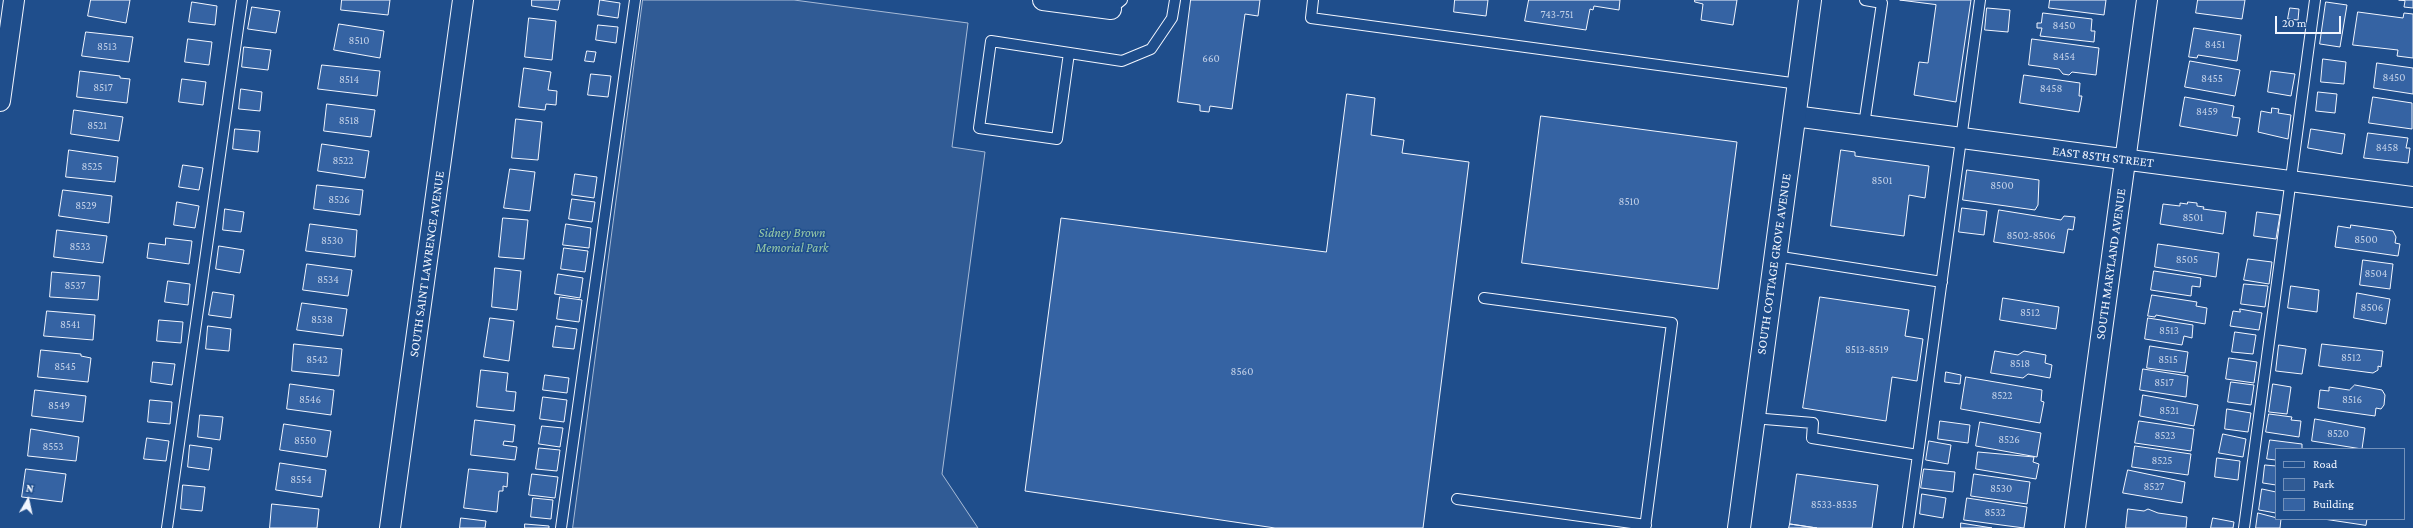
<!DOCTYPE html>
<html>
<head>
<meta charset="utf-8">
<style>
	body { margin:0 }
	#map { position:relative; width:2413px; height:528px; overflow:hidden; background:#1f4e8c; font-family:"Crimson Pro",serif }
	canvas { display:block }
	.legend { position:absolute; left:2275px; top:448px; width:130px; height:72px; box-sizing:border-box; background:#1f4e8c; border:1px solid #7391ba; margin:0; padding:5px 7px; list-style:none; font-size:12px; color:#f2f6ff }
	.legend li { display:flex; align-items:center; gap:8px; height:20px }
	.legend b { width:20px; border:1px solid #7391ba }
	.north { position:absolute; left:8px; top:480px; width:40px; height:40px; -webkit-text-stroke:3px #1f4e8c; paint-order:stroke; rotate:9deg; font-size:11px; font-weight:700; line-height:16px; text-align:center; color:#f2f6ff }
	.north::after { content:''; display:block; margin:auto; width:14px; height:18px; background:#f2f6ff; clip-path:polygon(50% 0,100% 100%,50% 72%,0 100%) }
	.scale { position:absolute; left:2275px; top:16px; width:66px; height:18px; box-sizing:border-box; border:2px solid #f2f6ff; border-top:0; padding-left:5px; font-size:12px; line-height:14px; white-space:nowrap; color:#f2f6ff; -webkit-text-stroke:3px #1f4e8c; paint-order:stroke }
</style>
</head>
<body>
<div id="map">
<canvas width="2413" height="528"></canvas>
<ul class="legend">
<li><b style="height:5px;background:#1f4e8c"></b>Road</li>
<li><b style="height:11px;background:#305b95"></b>Park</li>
<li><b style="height:11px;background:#3563a3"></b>Building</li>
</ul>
<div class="north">N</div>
<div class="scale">20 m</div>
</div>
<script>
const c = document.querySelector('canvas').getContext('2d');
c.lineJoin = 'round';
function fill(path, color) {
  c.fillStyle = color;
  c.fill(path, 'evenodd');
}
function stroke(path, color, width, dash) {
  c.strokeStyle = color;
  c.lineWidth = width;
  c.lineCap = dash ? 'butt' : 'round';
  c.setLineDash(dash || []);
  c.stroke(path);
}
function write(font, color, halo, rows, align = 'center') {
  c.font = font + ' "Crimson Pro",serif';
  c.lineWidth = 3;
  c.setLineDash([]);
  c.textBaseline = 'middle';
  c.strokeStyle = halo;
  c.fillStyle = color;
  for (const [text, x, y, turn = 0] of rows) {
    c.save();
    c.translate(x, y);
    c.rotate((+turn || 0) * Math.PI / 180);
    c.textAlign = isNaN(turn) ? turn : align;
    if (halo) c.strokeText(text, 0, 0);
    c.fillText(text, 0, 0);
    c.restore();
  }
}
const green = new Path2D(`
	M643 0H794L968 23 952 147 985 152 942 474 978 528H573Z`);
fill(green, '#305b95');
stroke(green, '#a8bbd7', 1);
const building = new Path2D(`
	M91 0H130L126 23 88 16Z
	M342 0H390L388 15 341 10Z
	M532 0H560L558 10 532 6Z
	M600 0 620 3 618 18 598 15Z
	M1191 0H1260L1258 16 1245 14 1232 109 1210 106 1209 112 1200 111V105L1178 102Z
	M1455 0H1488L1486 16 1454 12Z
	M1529 0H1620L1619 10 1594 6 1593 10 1590 9 1586 30 1525 21Z
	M1695 0H1737L1733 25 1701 20 1703 4 1695 2Z
	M1900 0H1971L1956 102 1914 95 1919 62 1928 63 1936 5Z
	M2050 0H2106L2104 15 2049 8Z
	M2198 0H2245L2242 19 2196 13Z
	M2399 0H2413V8L2404 7 2405 1Z
	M192 2 217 6 215 25 189 22Z
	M2326 2 2347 5 2340 47 2320 44Z
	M252 7 280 11 276 33 248 29Z
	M1987 8 2010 10 2008 32 1985 30Z
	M2290 8 2299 9 2298 20 2288 19Z
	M2358 12 2403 18 2404 13 2413 14V58L2397 56 2398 50 2353 45Z
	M2043 13 2092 19 2091 31H2095L2094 42 2040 36 2042 28H2037V23H2041Z
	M529 18 556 21 552 60 525 57Z
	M339 24 384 31 380 58 334 50Z
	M598 25 618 27 616 43 596 40Z
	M2194 28 2241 35 2237 61 2198 55 2197 58 2189 57Z
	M86 32 133 37 129 62 82 56Z
	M188 39 212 42 209 65 185 62Z
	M2032 39 2099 48 2096 75 2072 72 2069 75 2063 74 2059 69 2029 65Z
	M244 47 271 50 268 70 242 67Z
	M587 51 596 52 594 62 585 61Z
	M2323 59 2346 62 2344 84 2321 82Z
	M2190 61 2240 70 2235 96 2185 87Z
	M2377 63 2413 68V94L2374 88Z
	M322 65 380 71 377 96 318 89Z
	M524 68 551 72 548 90 557 91 556 105 546 104 545 110 519 107Z
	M80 71 120 76V78L130 79 127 103 77 97Z
	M2271 71 2295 74 2291 96 2268 92Z
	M591 74 611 76 608 97 588 95Z
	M2024 75 2080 83 2079 96H2082L2079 112 2020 103Z
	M182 79 206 82 203 105 179 102Z
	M241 89 262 92 260 111 239 109Z
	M2318 92 2337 94 2335 113 2316 111Z
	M1347 94 1375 98 1371 135 1404 140 1402 153 1469 162 1423 528H1275L1025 491 1061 218 1326 252Z
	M2185 97 2234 106 2232 117 2240 118 2237 136 2180 126Z
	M2373 97 2412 103V129L2369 123Z
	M327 104 375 110 371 137 324 131Z
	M2272 108 2279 109 2278 113 2291 115 2288 139 2258 132 2261 111 2271 113Z
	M74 110 123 117 119 141 71 134Z
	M1541 116 1737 142 1718 289 1522 263Z
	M516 119 542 122 538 160 512 158Z
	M235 129 260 131 258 152 233 149Z
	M2311 129 2345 134 2342 154 2308 148Z
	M2368 133 2408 138 2406 148H2410L2408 163 2364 158Z
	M322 144 369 151 365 178 318 171Z
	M69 150 118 157 115 182 66 177Z
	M1841 150 1855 152V156L1929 166 1925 198 1909 195 1904 236 1831 226Z
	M183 165 203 168 199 190 179 187Z
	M510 169 535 172 530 211 504 208Z
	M1967 170 2039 180 2038 205 2035 210 1963 200Z
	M575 174 597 177 594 198 572 195Z
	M317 185 363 190 360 215 314 209Z
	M63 190 112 196 109 223 59 216Z
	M572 199 595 202 592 222 569 219Z
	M177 202 199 206 195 228 174 225Z
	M2188 202 2197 203V206L2204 207 2203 209 2226 212 2223 234 2160 224 2163 204 2180 206V203L2187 204Z
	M1962 208 1987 211 1984 235 1959 232Z
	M225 209 244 212 241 232 223 230Z
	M1999 210 2061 220 2064 216 2075 217 2073 230 2068 229 2064 253 1994 242Z
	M2257 212 2280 215 2276 239 2254 236Z
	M503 218 528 220 524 259 499 257Z
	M310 224 357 230 355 257 306 251Z
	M566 224 591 228 589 248 563 245Z
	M2351 225 2393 231 2396 237 2395 243 2400 244 2398 256 2335 247 2338 226 2350 228Z
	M57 230 107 236 103 263 54 257Z
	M166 238 192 241 189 264 147 258 149 243 165 245Z
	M2158 244 2219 253 2216 277 2155 267Z
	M219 246 244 250 240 273 216 269Z
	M564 248 588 251 585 272 561 269Z
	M2248 259 2272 262 2269 284 2244 280Z
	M2363 260 2393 264 2390 289 2360 285Z
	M307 264 352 270 348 296 303 290Z
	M495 268 521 271 517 310 492 307Z
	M2154 271 2201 278 2200 287 2192 286 2191 296 2151 290Z
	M52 272 100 276 98 300 50 297Z
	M558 274 583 278 580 298 555 294Z
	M168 281 190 284 188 305 165 302Z
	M2244 284 2268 286 2265 307 2241 304Z
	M2291 286 2319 290 2317 312 2288 308Z
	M213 292 234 295 231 318 209 315Z
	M2357 293 2390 299 2386 324 2354 318Z
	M2152 295 2197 302 2196 306 2207 308 2205 324 2156 315 2155 317 2148 316Z
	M560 297 582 300 579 322 557 319Z
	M1820 297 1909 310 1905 336 1923 339 1917 381 1892 377 1886 421 1803 408Z
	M2003 298 2059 307 2056 329 2000 320Z
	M302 303 347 309 343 336 297 330Z
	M2240 309 2262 313 2259 330 2230 326 2233 311 2240 312Z
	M47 311 95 315 93 340 44 336Z
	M490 318 514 321 509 361 484 357Z
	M2148 318 2193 325 2192 338 2184 336 2182 345 2145 339Z
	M159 320 183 322 181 343 157 341Z
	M208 326 231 329 229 351 206 349Z
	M556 326 577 329 574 349 553 347Z
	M2235 332 2256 335 2253 354 2232 352Z
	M294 344 342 349 339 376 292 371Z
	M2322 344 2383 351 2381 367 2378 366V370L2373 373 2319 366Z
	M2279 345 2306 349 2302 374 2276 371Z
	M2150 346 2188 352 2185 373 2147 368Z
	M41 350 81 354V356L91 358 88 382 38 377Z
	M1995 351 2018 355 2024 351 2046 355 2045 363 2052 365 2050 378 2028 374 2023 378 1991 373Z
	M2229 358 2257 362 2254 383 2226 379Z
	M153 362 175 364 172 385 151 382Z
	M2143 369 2188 376 2186 397 2140 390Z
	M481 370 508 373 506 391 516 392 514 411 477 407Z
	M1946 372 1961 375 1960 384 1945 382Z
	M545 375 569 378 567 393 543 390Z
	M1966 377 2042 390 2041 401 2044 402 2040 423 1961 409Z
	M2231 382 2254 385 2251 405 2228 402Z
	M290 384 334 390 331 415 287 409Z
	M2273 384 2291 387 2287 414 2269 412Z
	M2355 385 2382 390 2385 395 2384 405 2381 409 2376 408 2375 416 2318 408 2320 390 2329 391V387L2349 390Z
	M35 390 86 396 83 422 32 416Z
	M2143 395 2198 405 2194 426 2140 416Z
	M543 397 567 400 564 422 540 419Z
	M150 400 172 402 170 424 148 422Z
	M2227 409 2251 413 2248 432 2225 429Z
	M2269 414 2292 417 2291 420 2301 421 2299 437 2266 432Z
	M200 415 223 417 220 440 198 437Z
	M2315 419 2365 428 2362 449 2312 441Z
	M475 420 515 425 513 442 504 441 503 445 517 447 515 460 471 455Z
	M1940 421 1970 425 1968 443 1938 439Z
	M2139 421 2194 429 2191 451 2135 443Z
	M1980 422 2041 433 2037 457 1976 446Z
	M284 424 331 431 327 457 280 450Z
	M542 426 563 428 560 447 539 444Z
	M31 429 79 437 76 461 28 456Z
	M2223 434 2246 439 2243 457 2219 453Z
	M147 438 169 441 166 461 144 459Z
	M2270 440 2302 444V449H2276V460L2267 459Z
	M1929 441 1951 445 1948 464 1926 460Z
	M190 445 212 448 209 470 188 467Z
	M2135 446 2191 454 2188 475 2132 467Z
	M539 448 560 450 557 471 536 469Z
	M1978 452 2034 457 2033 462 2039 464 2036 479 1976 469Z
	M2217 458 2240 461 2238 480 2215 477Z
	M280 463 326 470 322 497 276 490Z
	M2265 465 2276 466V485L2263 483Z
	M26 469 66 474 62 502 22 497Z
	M469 469 508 473 507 487 503 486V491H499L497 512 464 508Z
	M1924 469 1955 472 1953 492 1921 488Z
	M2128 470 2185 482 2182 503 2123 493Z
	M532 474 558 477 555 498 529 495Z
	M1797 474 1878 485 1872 528H1817L1790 524Z
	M1974 474 2030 482 2027 504 1971 496Z
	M183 485 205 487 202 511 181 509Z
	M2262 489 2276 492V513L2259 510Z
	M1922 494 1946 498 1943 518 1920 514Z
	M533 498 553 500 551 519 531 517Z
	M1967 498 2027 507 2024 528 1964 520Z
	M272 504 319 509 317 528H270Z
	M2128 509 2144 511 2148 509 2158 513 2187 517 2186 528H2126Z
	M2258 513 2281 519 2280 528H2256Z
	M461 518 486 521 485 528H460Z
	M2213 518 2234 522 2233 528H2211Z
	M2324 519H2367L2366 525Z
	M1961 523 1992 528H1961Z
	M525 524 549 526V528H525Z
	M1790 524 1817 528H1789Z`);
fill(building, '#3563a3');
stroke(building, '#f2f6ff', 1);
const service = new Path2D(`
	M1313 0 1311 18 1799 84
	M1111 9 1122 0
	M1069 53 1057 139 979 128 991 41 1122 61 1151 49 1172 18 1175 0
	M1864 125 1882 3 1865 0
	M1775 256 1942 282
	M1484 298 1672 323 1645 528
	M1753 418 1813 423 1812 438 1918 455
	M1457 499 1646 525
	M167 528 242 0
	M561 528 635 0
	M1908 528 1980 0
	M2244 528 2315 0`);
const minor = new Path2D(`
	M1043 0 1111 9
	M0 101 14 0
	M1794 116 2413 197
	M390 528 463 0
	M2075 528 2147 0`);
const secondary = new Path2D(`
	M1739 528 1810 0`);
stroke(service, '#f2f6ff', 12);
stroke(minor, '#f2f6ff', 22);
stroke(secondary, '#f2f6ff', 24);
stroke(service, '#1f4e8c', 10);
stroke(minor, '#1f4e8c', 20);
stroke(secondary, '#1f4e8c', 22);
write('11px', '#c3d1e8', null, [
	["743-751",1557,15],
	["8450",2064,26],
	["8510",359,41],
	["8451",2215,45],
	["8513",107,47],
	["8454",2064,57],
	["660",1211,59],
	["8450",2394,78],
	["8455",2212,79],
	["8514",349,80],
	["8517",103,88],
	["8458",2051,89],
	["8459",2207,112],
	["8518",349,121],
	["8521",97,126],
	["8458",2387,148],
	["8522",343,161],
	["8525",92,167],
	["8501",1882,181],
	["8500",2002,186],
	["8526",339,200],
	["8510",1629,202],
	["8529",86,206],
	["8501",2193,218],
	["8502-8506",2031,236],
	["8500",2366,240],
	["8530",332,241],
	["8533",80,247],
	["8505",2187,260],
	["8504",2376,274],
	["8534",328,280],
	["8537",75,286],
	["8506",2372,308],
	["8512",2030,313],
	["8538",322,320],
	["8541",70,325],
	["8513",2169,331],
	["8513-8519",1867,350],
	["8512",2351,358],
	["8542",317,360],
	["8515",2168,360],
	["8518",2020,364],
	["8545",65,367],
	["8560",1242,372],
	["8517",2164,383],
	["8522",2002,396],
	["8546",310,400],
	["8516",2352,400],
	["8549",59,406],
	["8521",2169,411],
	["8520",2338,434],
	["8523",2165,436],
	["8526",2009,440],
	["8550",305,441],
	["8553",53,447],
	["8525",2162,461],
	["8554",301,480],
	["8527",2154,487],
	["8530",2001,489],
	["8533-8535",1834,505],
	["8532",1995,513]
]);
write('13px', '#f2f6ff', '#1f4e8c', [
	["EAST 85TH STREET",2103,157,7],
	["SOUTH SAINT LAWRENCE AVENUE",427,264,-82],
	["SOUTH COTTAGE GROVE AVENUE",1774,264,-82],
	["SOUTH MARYLAND AVENUE",2111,264,-82]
]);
write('italic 13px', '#97c8a6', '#1f4e8c', [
	["Sidney Brown",792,233],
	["Memorial Park",792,248]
]);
</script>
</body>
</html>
